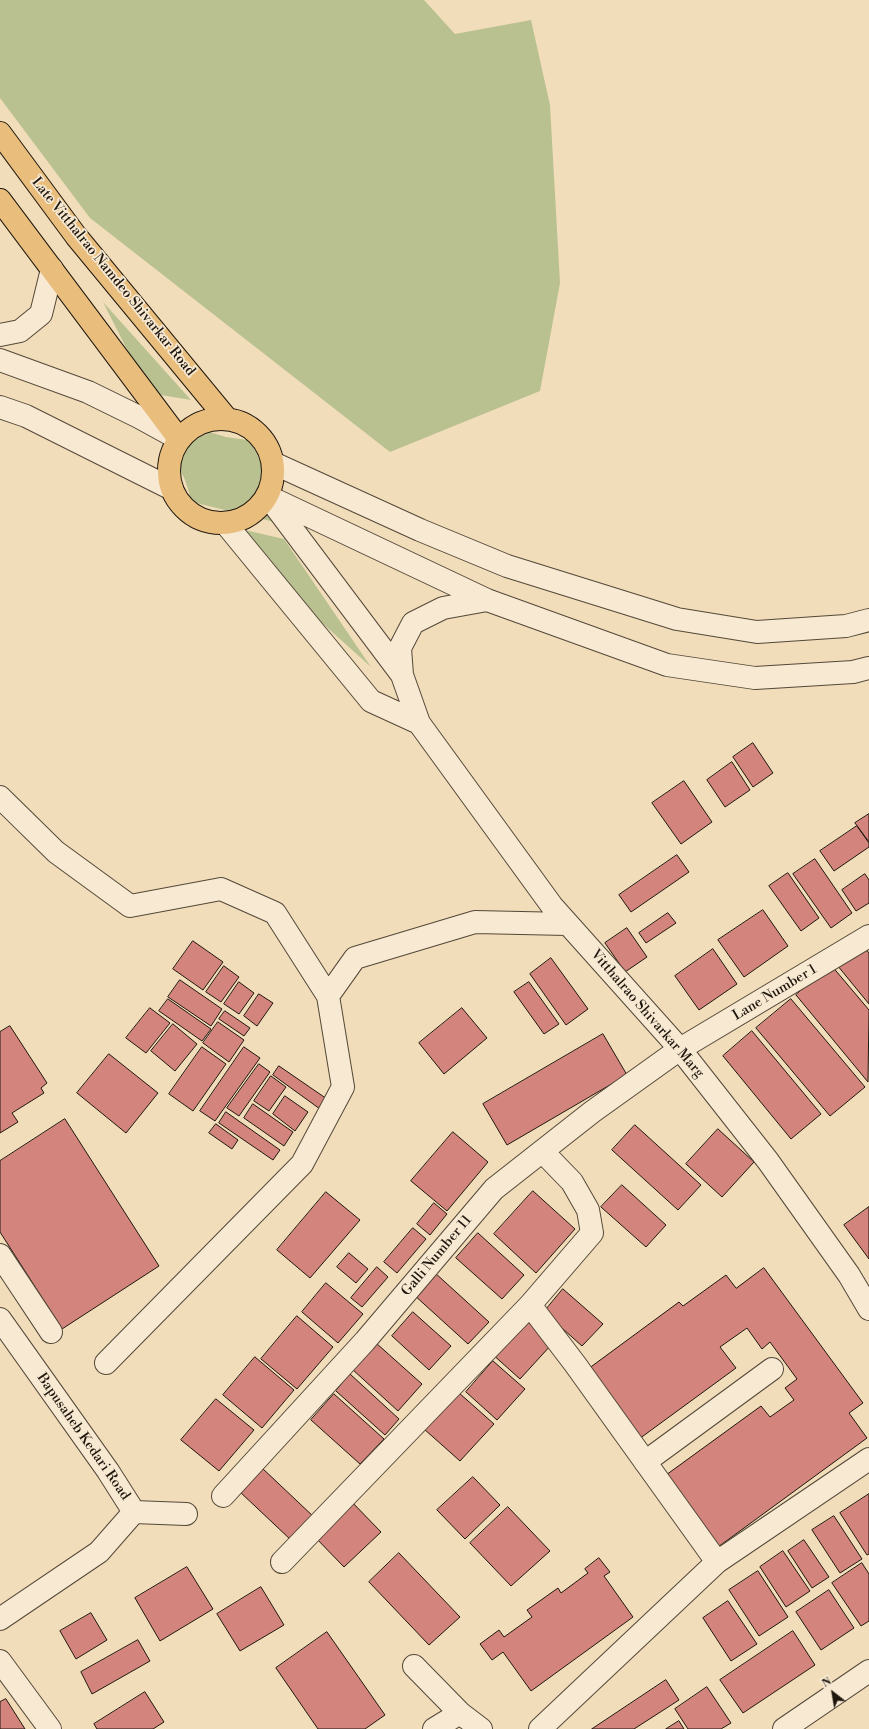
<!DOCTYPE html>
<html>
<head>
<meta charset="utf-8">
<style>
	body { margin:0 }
	#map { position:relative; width:869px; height:1729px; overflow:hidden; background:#f2ddba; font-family:"Libre Bodoni",serif }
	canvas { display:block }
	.north { position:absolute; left:813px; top:1673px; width:40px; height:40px; -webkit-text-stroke:3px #f7e9d2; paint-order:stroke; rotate:329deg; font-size:11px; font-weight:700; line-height:16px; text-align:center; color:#1f170e }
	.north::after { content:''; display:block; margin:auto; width:14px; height:18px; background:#1f170e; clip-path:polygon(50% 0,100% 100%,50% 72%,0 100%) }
</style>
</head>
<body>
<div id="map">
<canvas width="869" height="1729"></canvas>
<div class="north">N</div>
</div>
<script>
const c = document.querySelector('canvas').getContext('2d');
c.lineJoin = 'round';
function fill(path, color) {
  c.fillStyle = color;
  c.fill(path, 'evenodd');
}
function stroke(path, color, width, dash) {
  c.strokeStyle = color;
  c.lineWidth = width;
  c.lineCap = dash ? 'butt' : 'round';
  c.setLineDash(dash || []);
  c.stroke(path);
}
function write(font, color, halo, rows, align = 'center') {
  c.font = font + ' "Libre Bodoni",serif';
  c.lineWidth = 3.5;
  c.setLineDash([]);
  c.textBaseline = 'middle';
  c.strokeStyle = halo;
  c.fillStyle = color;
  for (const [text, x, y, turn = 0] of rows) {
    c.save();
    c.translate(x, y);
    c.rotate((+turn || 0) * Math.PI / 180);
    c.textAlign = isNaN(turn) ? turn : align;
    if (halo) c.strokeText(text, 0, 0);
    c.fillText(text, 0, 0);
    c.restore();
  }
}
fill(new Path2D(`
	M0 0H424L455 34 531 20 550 105 560 283 540 391 390 452 90 218 0 98Z
	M103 302 191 400 149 393Z
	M157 421 206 431 226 437 254 441 258 454 263 463 287 525 192 502 185 480Z
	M210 522 284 539 371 667Z`), '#b9c191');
const building = new Path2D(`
	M753 743 773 773 753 787 733 757Z
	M732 762 750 790 725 807 707 780Z
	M684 781 712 822 681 844 652 803Z
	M869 814V842L855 823Z
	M857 826 869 843V847L834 871 820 851Z
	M677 855 689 872 631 912 619 895Z
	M815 859 852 913 831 928 793 874Z
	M788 873 819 918 801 931 769 886Z
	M865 874 869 880V903L856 911 842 890Z
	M763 910 788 946 744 977 718 940Z
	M668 913 676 923 646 943 639 933Z
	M627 928 647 957 625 972 605 943Z
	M193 941 223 962 203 990 173 969Z
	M862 944 869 953V1004L837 965Z
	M713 949 737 984 699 1010 675 976Z
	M551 958 588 1009 566 1025 530 974Z
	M831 965 869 1010 868 1082 796 995Z
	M224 966 239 977 221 1002 206 992Z
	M180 980 222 1009 211 1026 168 997Z
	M239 982 254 993 239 1014 224 1004Z
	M529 982 559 1024 544 1034 514 992Z
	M259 994 273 1003 257 1026 244 1016Z
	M168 999 211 1029 202 1041 159 1011Z
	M791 999 865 1087 830 1116 756 1028Z
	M150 1008 170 1023 146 1053 126 1038Z
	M462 1008 487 1038 444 1074 419 1043Z
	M225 1011 250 1028 244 1036 219 1019Z
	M218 1022 244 1040 229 1062 203 1043Z
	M173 1024 197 1044 175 1071 151 1051Z
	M10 1026 47 1083 41 1088 44 1093 12 1113 18 1122 0 1133V1032Z
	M752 1031 821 1114 791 1139 723 1056Z
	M603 1034 627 1075 507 1145 483 1104Z
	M202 1047 226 1064 193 1111 169 1094Z
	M244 1047 260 1058 215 1121 200 1111Z
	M109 1054 158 1093 126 1133 77 1093Z
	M259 1064 270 1072 239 1116 227 1108Z
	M279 1066 327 1099 320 1109 273 1075Z
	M271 1076 286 1087 269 1111 254 1101Z
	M285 1096 308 1112 295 1131 273 1114Z
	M253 1104 293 1132 284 1146 244 1118Z
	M226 1112 280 1150 273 1160 219 1123Z
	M65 1119 159 1266 62 1329 0 1232V1161Z
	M216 1124 238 1140 232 1149 209 1133Z
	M635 1125 701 1185 678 1210 612 1150Z
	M718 1129 754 1162 722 1197 686 1164Z
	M453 1132 488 1162 447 1211 411 1181Z
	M622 1185 666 1225 646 1247 601 1207Z
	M533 1191 575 1229 536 1273 494 1234Z
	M326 1192 360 1220 310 1278 277 1250Z
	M434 1203 447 1214 430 1235 417 1224Z
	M869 1207V1259L844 1225Z
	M413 1228 426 1239 397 1273 384 1262Z
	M478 1233 524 1275 502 1299 456 1258Z
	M349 1253 368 1269 356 1283 337 1267Z
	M377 1267 388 1277 362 1307 351 1298Z
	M764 1268 863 1403 849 1413 867 1438 718 1547 666 1475 761 1406 770 1417 794 1400 785 1388 797 1379 770 1342 762 1349 747 1328 720 1347 736 1368 639 1439 588 1369 679 1302 683 1306 726 1275 736 1288Z
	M434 1272 489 1322 468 1344 413 1294Z
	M326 1283 363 1314 338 1343 302 1312Z
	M563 1289 603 1324 582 1346 544 1312Z
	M413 1312 451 1346 429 1370 392 1336Z
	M297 1316 333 1347 297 1389 261 1359Z
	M523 1317 552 1344 520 1379 491 1353Z
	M376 1343 422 1384 398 1411 352 1369Z
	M255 1357 294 1390 262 1428 223 1395Z
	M493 1361 525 1389 497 1420 466 1392Z
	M350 1374 399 1419 385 1435 336 1391Z
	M458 1392 494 1424 460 1461 424 1429Z
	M334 1394 384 1439 360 1464 311 1420Z
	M216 1399 254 1430 219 1471 181 1440Z
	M261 1467 315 1518 292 1541 239 1491Z
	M473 1477 500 1505 465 1539 437 1510Z
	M869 1494V1554L867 1555 840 1513Z
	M349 1499 381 1532 344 1567 312 1534Z
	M508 1507 550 1551 511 1586 470 1543Z
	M834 1516 862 1559 840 1573 812 1530Z
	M804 1540 829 1577 812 1588 788 1551Z
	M783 1551 810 1591 786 1607 760 1567Z
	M399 1553 460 1617 429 1645 369 1582Z
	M599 1558 610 1572 604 1576 633 1617 531 1691 503 1652 492 1660 480 1644 499 1630 504 1637 532 1617 527 1610 558 1588 561 1593 588 1573 585 1569Z
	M862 1563 869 1574V1621L861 1626 832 1583Z
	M187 1567 213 1609 160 1641 135 1598Z
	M758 1571 788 1617 759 1636 729 1590Z
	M261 1587 284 1625 240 1651 217 1614Z
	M829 1590 854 1628 821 1650 796 1612Z
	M728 1601 757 1644 731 1661 703 1618Z
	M91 1613 107 1640 76 1659 60 1631Z
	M793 1631 815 1665 743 1713 720 1680Z
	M327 1632 385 1715 365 1729H318L276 1668Z
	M138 1640 150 1661 92 1694 81 1672Z
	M666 1680 679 1700 634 1729H592Z
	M707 1687 731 1723 721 1729H688L675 1709Z
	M145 1692 164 1722 153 1729H97L94 1724Z
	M6 1699 25 1729H0V1702Z
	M679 1721 684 1729H666Z`);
fill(building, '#d3847c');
stroke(building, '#1f170e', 1);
const minor = new Path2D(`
	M0 335 20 331 41 314 52 269
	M0 360 88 392 139 417 179 439
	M0 407 26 416 172 489
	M273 463 420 530 507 566 677 619 757 632 846 626 869 620
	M267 496 487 600 667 665 755 678 853 672 869 668
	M269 498 402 675
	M225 523 371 701 419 723
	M487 600 443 608 413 623 400 648 402 675 419 723 552 906 680 1049 768 1161 849 1275 869 1309
	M0 797 56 852 130 906 221 889 275 913 328 996
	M0 1255 51 1332
	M530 1305 575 1364 717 1562
	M0 1319 108 1471 134 1512 99 1552 0 1619
	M106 1363 302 1164 343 1087 328 996 355 958 475 922 567 924
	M645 1462 772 1369
	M223 1496 365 1341 494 1189 592 1112 680 1049 869 936
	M134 1512 186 1514
	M282 1562 530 1305 592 1233 588 1210 572 1182 542 1151
	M0 1661 50 1729
	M414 1666 460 1713 481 1729
	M434 1729 460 1713
	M540 1729 717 1562 869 1459
	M784 1729 869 1671`);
const major = new Path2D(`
	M0 133 76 236 227 419
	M0 200 179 439
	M169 471a52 52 0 1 1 104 0a52 52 0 1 1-104 0Z`);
stroke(minor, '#544839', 24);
stroke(major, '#1f170e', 24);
stroke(minor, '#f7e9d2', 22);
stroke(major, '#e9be7d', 22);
write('14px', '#1f170e', '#f7e9d2', [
	["Late Vitthalrao Namdeo Shivarkar Road",113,277,51],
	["Lane Number 1",775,993,-31],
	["Vitthalrao Shivarkar Marg",647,1014,49],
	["Galli Number 11",437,1256,-50],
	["Bapusaheb Kedari Road",83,1437,55]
]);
</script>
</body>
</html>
